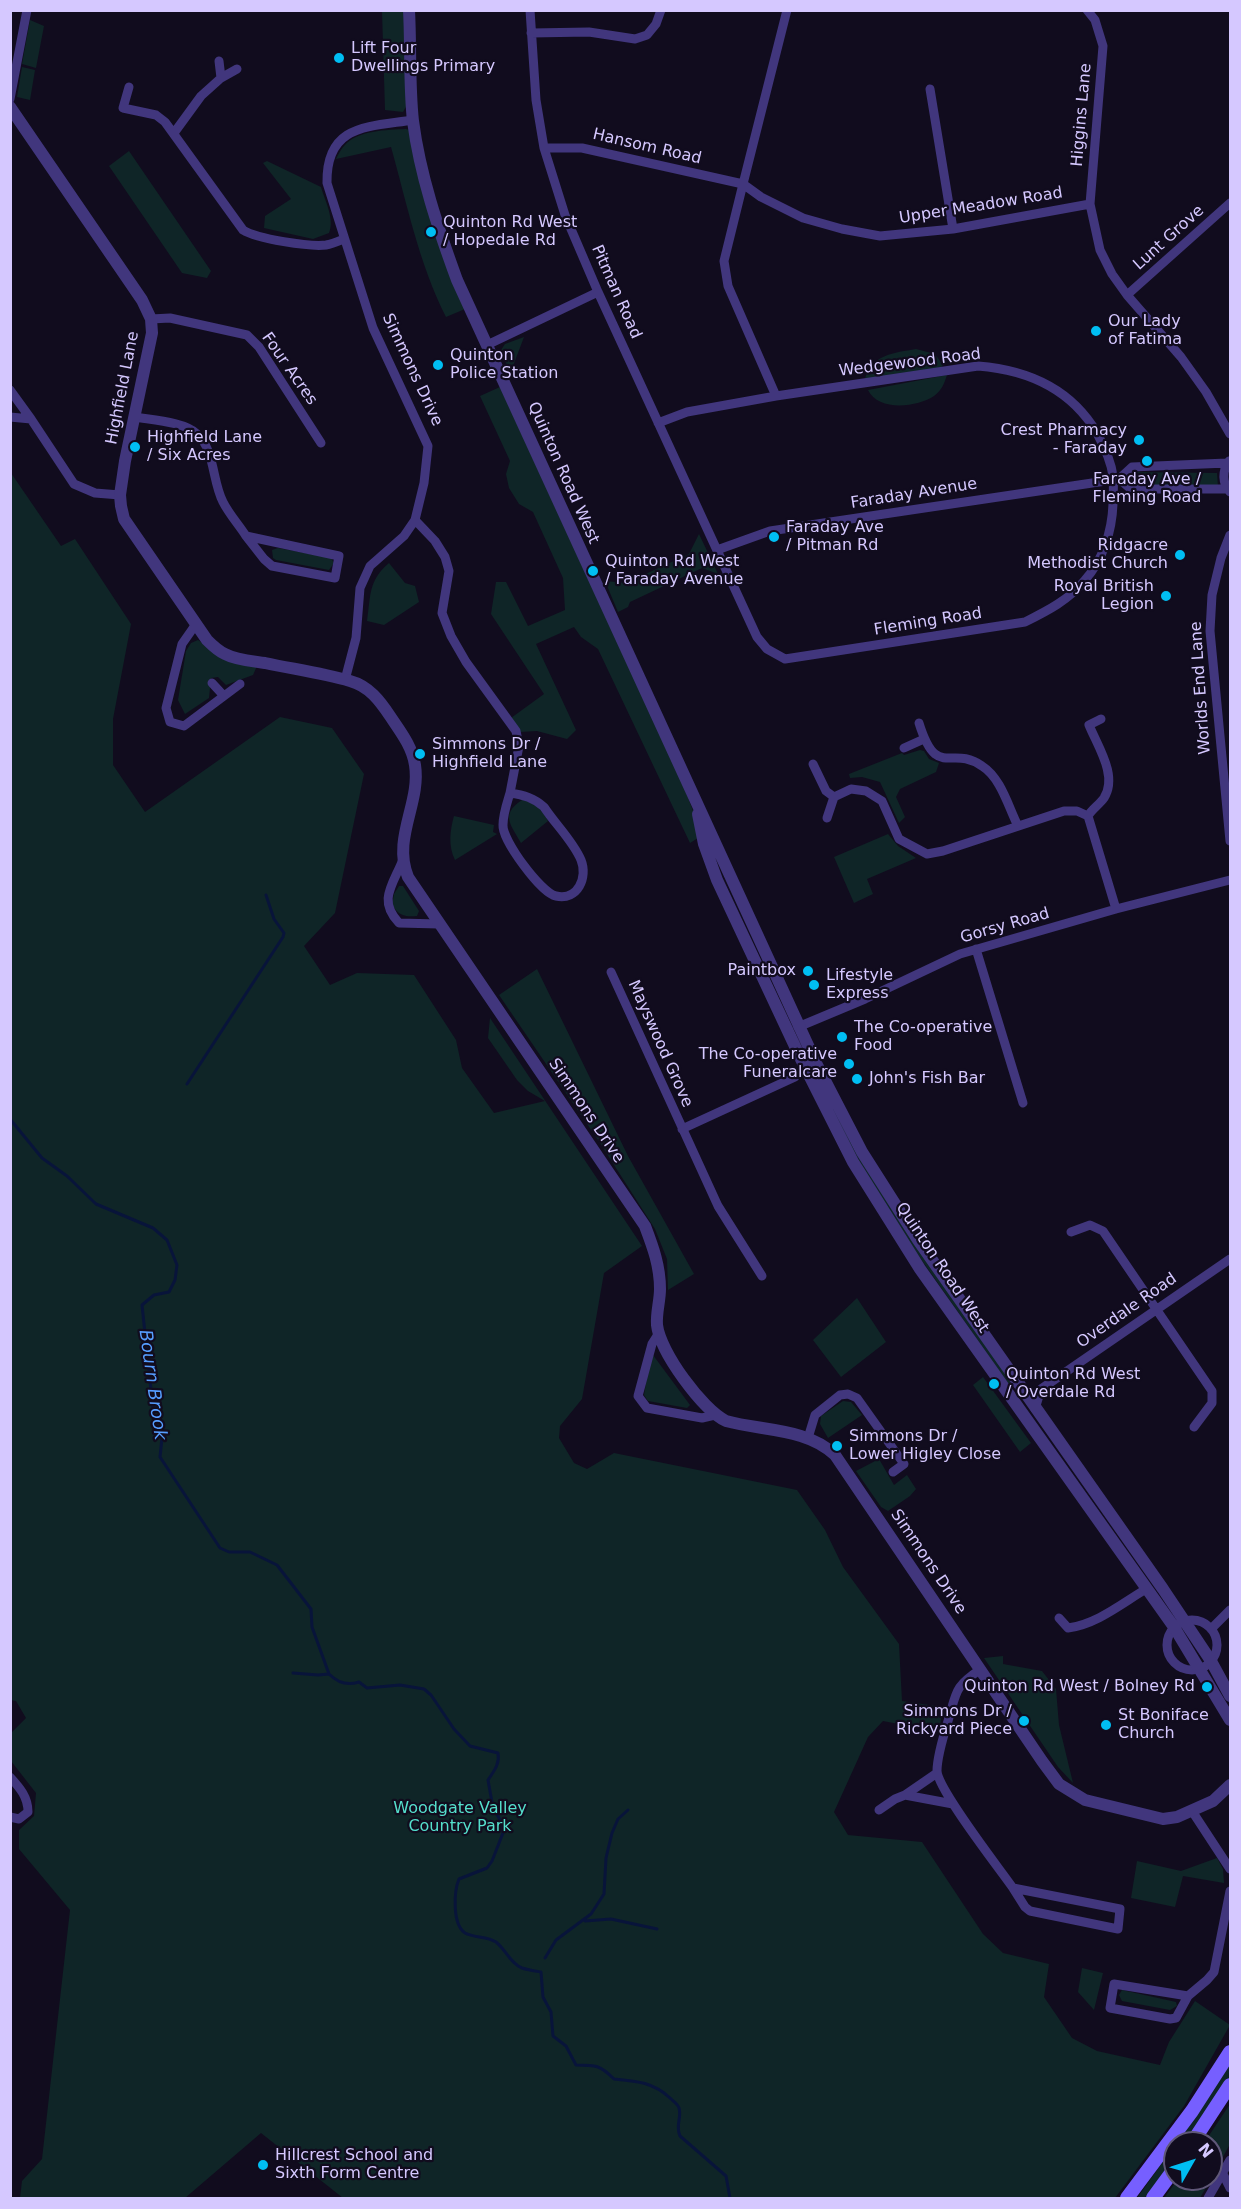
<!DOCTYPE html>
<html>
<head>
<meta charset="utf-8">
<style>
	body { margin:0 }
	#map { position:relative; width:1241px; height:2209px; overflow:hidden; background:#110c1e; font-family:"DejaVu Sans",sans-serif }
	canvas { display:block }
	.frame { position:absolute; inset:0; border:12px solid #d5c8ff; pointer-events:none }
	.north { position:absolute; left:1163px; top:2131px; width:60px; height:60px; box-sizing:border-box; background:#110c1e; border:2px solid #5f5778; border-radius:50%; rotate:51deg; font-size:16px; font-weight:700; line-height:24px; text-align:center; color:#d5c8ff }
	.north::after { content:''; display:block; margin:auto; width:21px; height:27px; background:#00bef3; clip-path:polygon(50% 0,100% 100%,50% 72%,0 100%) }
</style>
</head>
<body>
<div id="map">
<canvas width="1241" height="2209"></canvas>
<div class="frame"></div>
<div class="north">N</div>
</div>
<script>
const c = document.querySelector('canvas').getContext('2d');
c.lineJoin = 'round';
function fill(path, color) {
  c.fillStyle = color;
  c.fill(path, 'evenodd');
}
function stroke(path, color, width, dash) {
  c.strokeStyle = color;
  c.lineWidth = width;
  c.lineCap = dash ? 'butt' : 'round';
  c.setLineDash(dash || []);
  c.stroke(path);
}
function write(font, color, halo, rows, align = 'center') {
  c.font = font + ' "DejaVu Sans",sans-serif';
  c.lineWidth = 4.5;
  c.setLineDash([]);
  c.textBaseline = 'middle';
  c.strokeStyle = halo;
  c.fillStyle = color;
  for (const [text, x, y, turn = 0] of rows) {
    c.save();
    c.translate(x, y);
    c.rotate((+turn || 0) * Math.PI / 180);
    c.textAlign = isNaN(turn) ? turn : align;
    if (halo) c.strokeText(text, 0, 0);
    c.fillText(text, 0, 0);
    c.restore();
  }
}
fill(new Path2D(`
	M382 11H405L407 105 403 112 385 110Z
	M30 20 44 26 36 68 22 64Z
	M22 67 35 70 30 100 17 97Z
	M406 129 409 130 465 309 446 317C419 264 407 204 391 147L336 159C338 155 341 149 344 146 357 130 387 130 406 129Z
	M129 151 211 271 207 278 182 273 109 166Z
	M267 161 321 187C325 201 335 219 329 233L313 239 264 228 265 216 291 199 263 163Z
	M524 337 510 374 501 350 505 344Z
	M916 349 935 354 943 365 940 369 865 379C872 354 894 353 916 349Z
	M947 375C944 384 942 390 934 396 918 407 878 412 868 390Z
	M500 387 683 785 697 821 698 838 690 843 598 649 581 637 574 627 536 644 576 730 567 739 537 731 520 732 511 718 544 694 491 614 496 582H506L528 626 565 610 563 578 533 512 519 504 509 488 506 474 510 461 480 396Z
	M1131 472 1217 473 1218 487 1129 484 1125 480V476Z
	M11 473 61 546 75 539 131 624 113 719V765L145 812 280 717 332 728 364 774 335 913 304 946 330 985 357 973 414 975 456 1040 462 1068 494 1113 545 1101 528 1091 517 1080 488 1038 490 1018 642 1246 604 1273 582 1399 560 1426 559 1438 574 1463 587 1469 614 1453 797 1490 825 1530 843 1567 899 1644 902 1701 943 1707 939 1732 883 1721 868 1737 834 1812 848 1835 922 1842 983 1934 1003 1953 1049 1964 1044 1997 1072 2038 1097 2051 1160 2065 1169 2042 1195 2001 1230 2025 1184 2106 1115 2198H343L261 2133 185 2198H20L22 2181 42 2159 70 1910 19 1849V1830L34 1816 36 1793 11 1761V1733L26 1718 16 1701 10 1700Z
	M699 534 718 574 702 568 630 602 628 607 618 612 605 581 626 583 689 554Z
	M278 548 331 558 334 563 329 570 276 560 273 558 272 550Z
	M389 563 405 583 415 586 419 602 384 625 367 621C371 595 368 581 389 563Z
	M198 640 227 660 257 666 253 675 226 685 218 677 211 678 209 698 185 714 178 700 186 651 191 643Z
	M920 750 924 751 929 759 939 763 936 772 900 789 896 797 905 817 899 823 880 782 862 777 850 778 849 774 902 753 904 755Z
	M522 800C534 800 543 811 548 821L521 843C512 826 499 815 522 800Z
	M454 816 494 825 493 832 497 834 455 860C448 846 450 830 454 816Z
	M888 834 898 846 916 858 867 879 873 894 854 903 834 857Z
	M399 886H403L419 911 417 916C405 917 399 916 392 905L394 894Z
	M537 969 628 1156 694 1274 668 1290 667 1259 655 1229 598 1140 499 995Z
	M831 1102 1013 1386H1010L888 1212 827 1104Z
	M857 1298 886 1342 841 1377 813 1340Z
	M653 1355 690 1405 687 1408 648 1401 644 1395 649 1365Z
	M983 1377 1031 1443 1020 1452 973 1385Z
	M843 1401 851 1402 862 1415 828 1438 820 1424 821 1416Z
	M879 1459 894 1485 907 1475 916 1489 910 1496 888 1511 881 1507 856 1471Z
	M1003 1656V1664L1042 1671 1056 1689 1059 1725 1073 1783 1058 1767 984 1658Z
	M1217 1858 1223 1869 1224 1883 1183 1876 1175 1907 1131 1898 1137 1861 1181 1871Z
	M1082 1968 1103 1973 1094 2010 1078 1992Z
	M1122 1990 1176 2002 1177 2006 1170 2010 1122 2001 1119 1995Z
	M1230 2063V2077L1185 2143H1176Z
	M1230 2104V2144L1211 2179V2143H1204Z
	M1175 2145V2157L1145 2198H1137Z
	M1178 2179H1211L1200 2198H1164Z`), '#0f2527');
stroke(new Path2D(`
	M187 1084 283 937 284 933 274 919 266 895
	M10 1119 42 1158 67 1176 96 1204 153 1228 167 1240 177 1265 175 1280 169 1292 154 1295 142 1305 154 1418 162 1438 160 1457 220 1548 229 1552H250L277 1565 311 1609 312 1627 329 1674C338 1683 347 1686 359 1682L367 1688 400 1685 424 1689 431 1695 454 1729 470 1746 498 1753C500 1764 494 1771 488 1780L493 1808 502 1823 503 1833 492 1861 487 1868 459 1879C454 1891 452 1924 465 1933 474 1938 487 1936 496 1942 506 1950 511 1964 522 1968 528 1970 535 1971 541 1972L543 1997 551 2012 553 2036 566 2046 576 2065C596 2065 600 2065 614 2079 636 2081 653 2082 670 2098 673 2101 678 2104 679 2108 682 2118 675 2125 680 2136L726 2176 730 2198
	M293 1673 318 1675 329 1674
	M585 1921 611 1919 657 1929
	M545 1958 556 1940 591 1914 604 1894 606 1858 612 1833 618 1819 628 1810`), '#08143a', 3);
stroke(new Path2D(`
	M530 10 536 100 544 148 565 215 598 292 757 637 767 649 785 659 1025 622C1047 611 1069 600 1085 580 1103 560 1112 531 1113 504 1113 495 1114 485 1113 476 1111 461 1104 446 1097 433 1071 389 1029 370 978 366L776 396 687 412 658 423
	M787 10 743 184 761 197 803 218 842 229 880 236 953 229 1090 204
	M1087 10 1095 20 1103 46 1090 204 1100 250 1112 274 1127 295 1181 357 1206 392 1230 434
	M531 33 589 32 635 39 647 35 656 24 661 10
	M219 61 221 78 237 69
	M129 87 123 108 156 115 165 122 243 230C257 239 310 247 326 245 332 244 339 241 344 239
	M930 89 953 229
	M10 99 27 10
	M174 133 201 96 221 78
	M544 148H582L743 184 724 261 728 286 776 396
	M1127 295 1230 203
	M151 319 170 318 247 335 259 347 321 443
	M487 345 598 292
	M10 390 31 419
	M10 417 31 419 74 484 95 493 120 495
	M135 417C152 420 185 422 197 434 215 450 212 481 223 502 229 514 239 525 246 536L339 556 335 578 272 566 264 559 246 536
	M1229 461C1222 471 1222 483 1230 492
	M1119 479 1131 489H1227
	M415 520 435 541 445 557 449 571 442 613 451 636 466 662 516 731 519 746 510 793C524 795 534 798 544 807 555 824 573 841 581 860 588 877 578 901 556 896 541 893 502 840 503 825 503 814 507 803 510 793
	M1230 535 1221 558 1212 595 1210 631 1230 841
	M717 550 770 531 1119 479 1132 467 1227 463
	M196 624 182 644 166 708 170 722 184 726 240 684
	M345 680 356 638 360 588 370 566 404 536 415 520 424 483 428 446 373 328 327 183C326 124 368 127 413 120
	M212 683 224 696
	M919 723C937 781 951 744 982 766 1001 778 1008 806 1018 826
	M904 748 924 739
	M813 764 826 791 834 797
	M1088 816C1092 809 1099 805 1104 798 1118 776 1098 747 1089 725L1101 719
	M827 818 834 797 851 789 866 791 882 801 899 839 927 854 943 851 1064 811H1077L1088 816 1116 909
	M402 862C392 886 378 901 399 923L439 924
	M976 949 1023 1103
	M611 972 718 1206 762 1276
	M798 1027 865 999 960 954 1116 909 1230 880
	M682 1129 795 1077
	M1071 1232 1090 1225 1103 1231 1212 1391V1403L1194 1427
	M659 1333 652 1344 638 1396 647 1408 702 1418 715 1415
	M1035 1409 1041 1389 1230 1259
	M808 1438 815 1415 840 1395 848 1394 857 1398 904 1464 893 1472
	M1059 1618 1068 1628C1097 1624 1121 1604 1146 1589
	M1167 1645a25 25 0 1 1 50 0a25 25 0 1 1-50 0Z
	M1211 1629 1230 1610
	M981 1669C954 1687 957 1691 948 1721 944 1734 937 1758 937 1771 938 1790 999 1868 1013 1888L1120 1909 1118 1929 1030 1911 1025 1907 1013 1888
	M937 1773 905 1795 953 1804
	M10 1777C20 1788 28 1797 28 1812L19 1819 10 1817
	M879 1810 895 1799 905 1795
	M1192 1811 1230 1869
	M1188 1996 1114 1984 1110 2008 1170 2019 1176 2018 1188 1996 1207 1980 1214 1972 1230 1891
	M1223 2174 1230 2188
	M1208 2198 1230 2160`), '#41367d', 9);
stroke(new Path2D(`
	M409 10C411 46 409 85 413 121 420 175 438 228 457 280L817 1065 862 1152 918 1240 1163 1589 1211 1661 1230 1696
	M10 107 142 300 151 319 152 333 125 461 120 495 121 506 124 519 207 640C212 645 218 651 225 654 236 660 252 661 265 663 293 669 322 673 350 681 369 686 380 701 390 716 400 731 412 746 415 765 421 803 392 838 408 877L645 1226C653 1247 660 1266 660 1289 660 1301 656 1313 657 1325 660 1352 702 1409 726 1421 762 1431 807 1428 835 1455L1042 1761 1059 1784 1085 1800 1163 1819 1177 1817 1213 1801 1230 1785
	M698 814 704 844 717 880 800 1057 853 1162 920 1269 1174 1627 1230 1720`), '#41367d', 12);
stroke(new Path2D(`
	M1192 2143 1230 2085
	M1127 2198 1192 2111 1230 2052
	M1153 2198 1175 2168`), '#765fff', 14);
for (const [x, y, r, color] of [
	[339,58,6,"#00bef3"],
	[431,232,6,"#00bef3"],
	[1096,331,6,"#00bef3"],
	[438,365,6,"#00bef3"],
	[1139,440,6,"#00bef3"],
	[135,447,6,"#00bef3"],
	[1147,461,6,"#00bef3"],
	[774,537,6,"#00bef3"],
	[1180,555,6,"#00bef3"],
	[593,571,6,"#00bef3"],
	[1166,596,6,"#00bef3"],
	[420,754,6,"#00bef3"],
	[808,971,6,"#00bef3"],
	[814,985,6,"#00bef3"],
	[842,1037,6,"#00bef3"],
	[849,1064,6,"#00bef3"],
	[857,1079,6,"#00bef3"],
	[994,1384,6,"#00bef3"],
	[837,1446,6,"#00bef3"],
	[1207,1687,6,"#00bef3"],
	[1024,1721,6,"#00bef3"],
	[1106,1725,6,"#00bef3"],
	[263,2165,6,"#00bef3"]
]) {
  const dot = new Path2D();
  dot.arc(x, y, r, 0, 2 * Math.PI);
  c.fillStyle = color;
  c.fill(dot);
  stroke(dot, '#110c1e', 2);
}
write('16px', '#d5c8ff', '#110c1e', [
	["Lift Four",351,49],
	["Dwellings Primary",351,67],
	["Quinton Rd West",443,223],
	["/ Hopedale Rd",443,241],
	["Our Lady",1108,322],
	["of Fatima",1108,340],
	["Quinton",450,356],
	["Police Station",450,374],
	["Crest Pharmacy",1127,431,"right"],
	["- Faraday",1127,449,"right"],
	["Highfield Lane",147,438],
	["/ Six Acres",147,456],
	["Faraday Ave /",1147,480,"center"],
	["Fleming Road",1147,498,"center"],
	["Faraday Ave",786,528],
	["/ Pitman Rd",786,546],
	["Ridgacre",1168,546,"right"],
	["Methodist Church",1168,564,"right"],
	["Quinton Rd West",605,562],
	["/ Faraday Avenue",605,580],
	["Royal British",1154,587,"right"],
	["Legion",1154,605,"right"],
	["Simmons Dr /",432,745],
	["Highfield Lane",432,763],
	["Paintbox",796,971,"right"],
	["Lifestyle",826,976],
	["Express",826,994],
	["The Co-operative",854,1028],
	["Food",854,1046],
	["The Co-operative",837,1055,"right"],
	["Funeralcare",837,1073,"right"],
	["John's Fish Bar",869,1079],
	["Quinton Rd West",1006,1375],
	["/ Overdale Rd",1006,1393],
	["Simmons Dr /",849,1437],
	["Lower Higley Close",849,1455],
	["Quinton Rd West / Bolney Rd",1195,1687,"right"],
	["Simmons Dr /",1012,1712,"right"],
	["Rickyard Piece",1012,1730,"right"],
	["St Boniface",1118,1716],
	["Church",1118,1734],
	["Hillcrest School and",275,2156],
	["Sixth Form Centre",275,2174]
], 'left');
write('16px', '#d5c8ff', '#110c1e', [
	["Higgins Lane",1082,115,-85],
	["Hansom Road",647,147,13],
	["Upper Meadow Road",981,206,-9],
	["Lunt Grove",1169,238,-42],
	["Pitman Road",616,292,66],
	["Wedgewood Road",910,363,-7],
	["Four Acres",289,369,55],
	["Simmons Drive",412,370,65],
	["Highfield Lane",123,388,-79],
	["Quinton Road West",563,473,66],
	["Faraday Avenue",914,494,-9],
	["Fleming Road",928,622,-9],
	["Worlds End Lane",1201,688,-94],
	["Gorsy Road",1005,926,-16],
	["Mayswood Grove",660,1044,66],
	["Simmons Drive",586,1111,56],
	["Quinton Road West",942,1268,56],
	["Overdale Road",1127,1311,-35],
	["Simmons Drive",928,1562,56]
]);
write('16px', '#55dfcc', '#110c1e', [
	["Woodgate Valley",460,1809],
	["Country Park",460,1827]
]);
write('italic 18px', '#569dff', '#110c1e', [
	["Bourn Brook",152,1385,82]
]);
</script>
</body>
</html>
